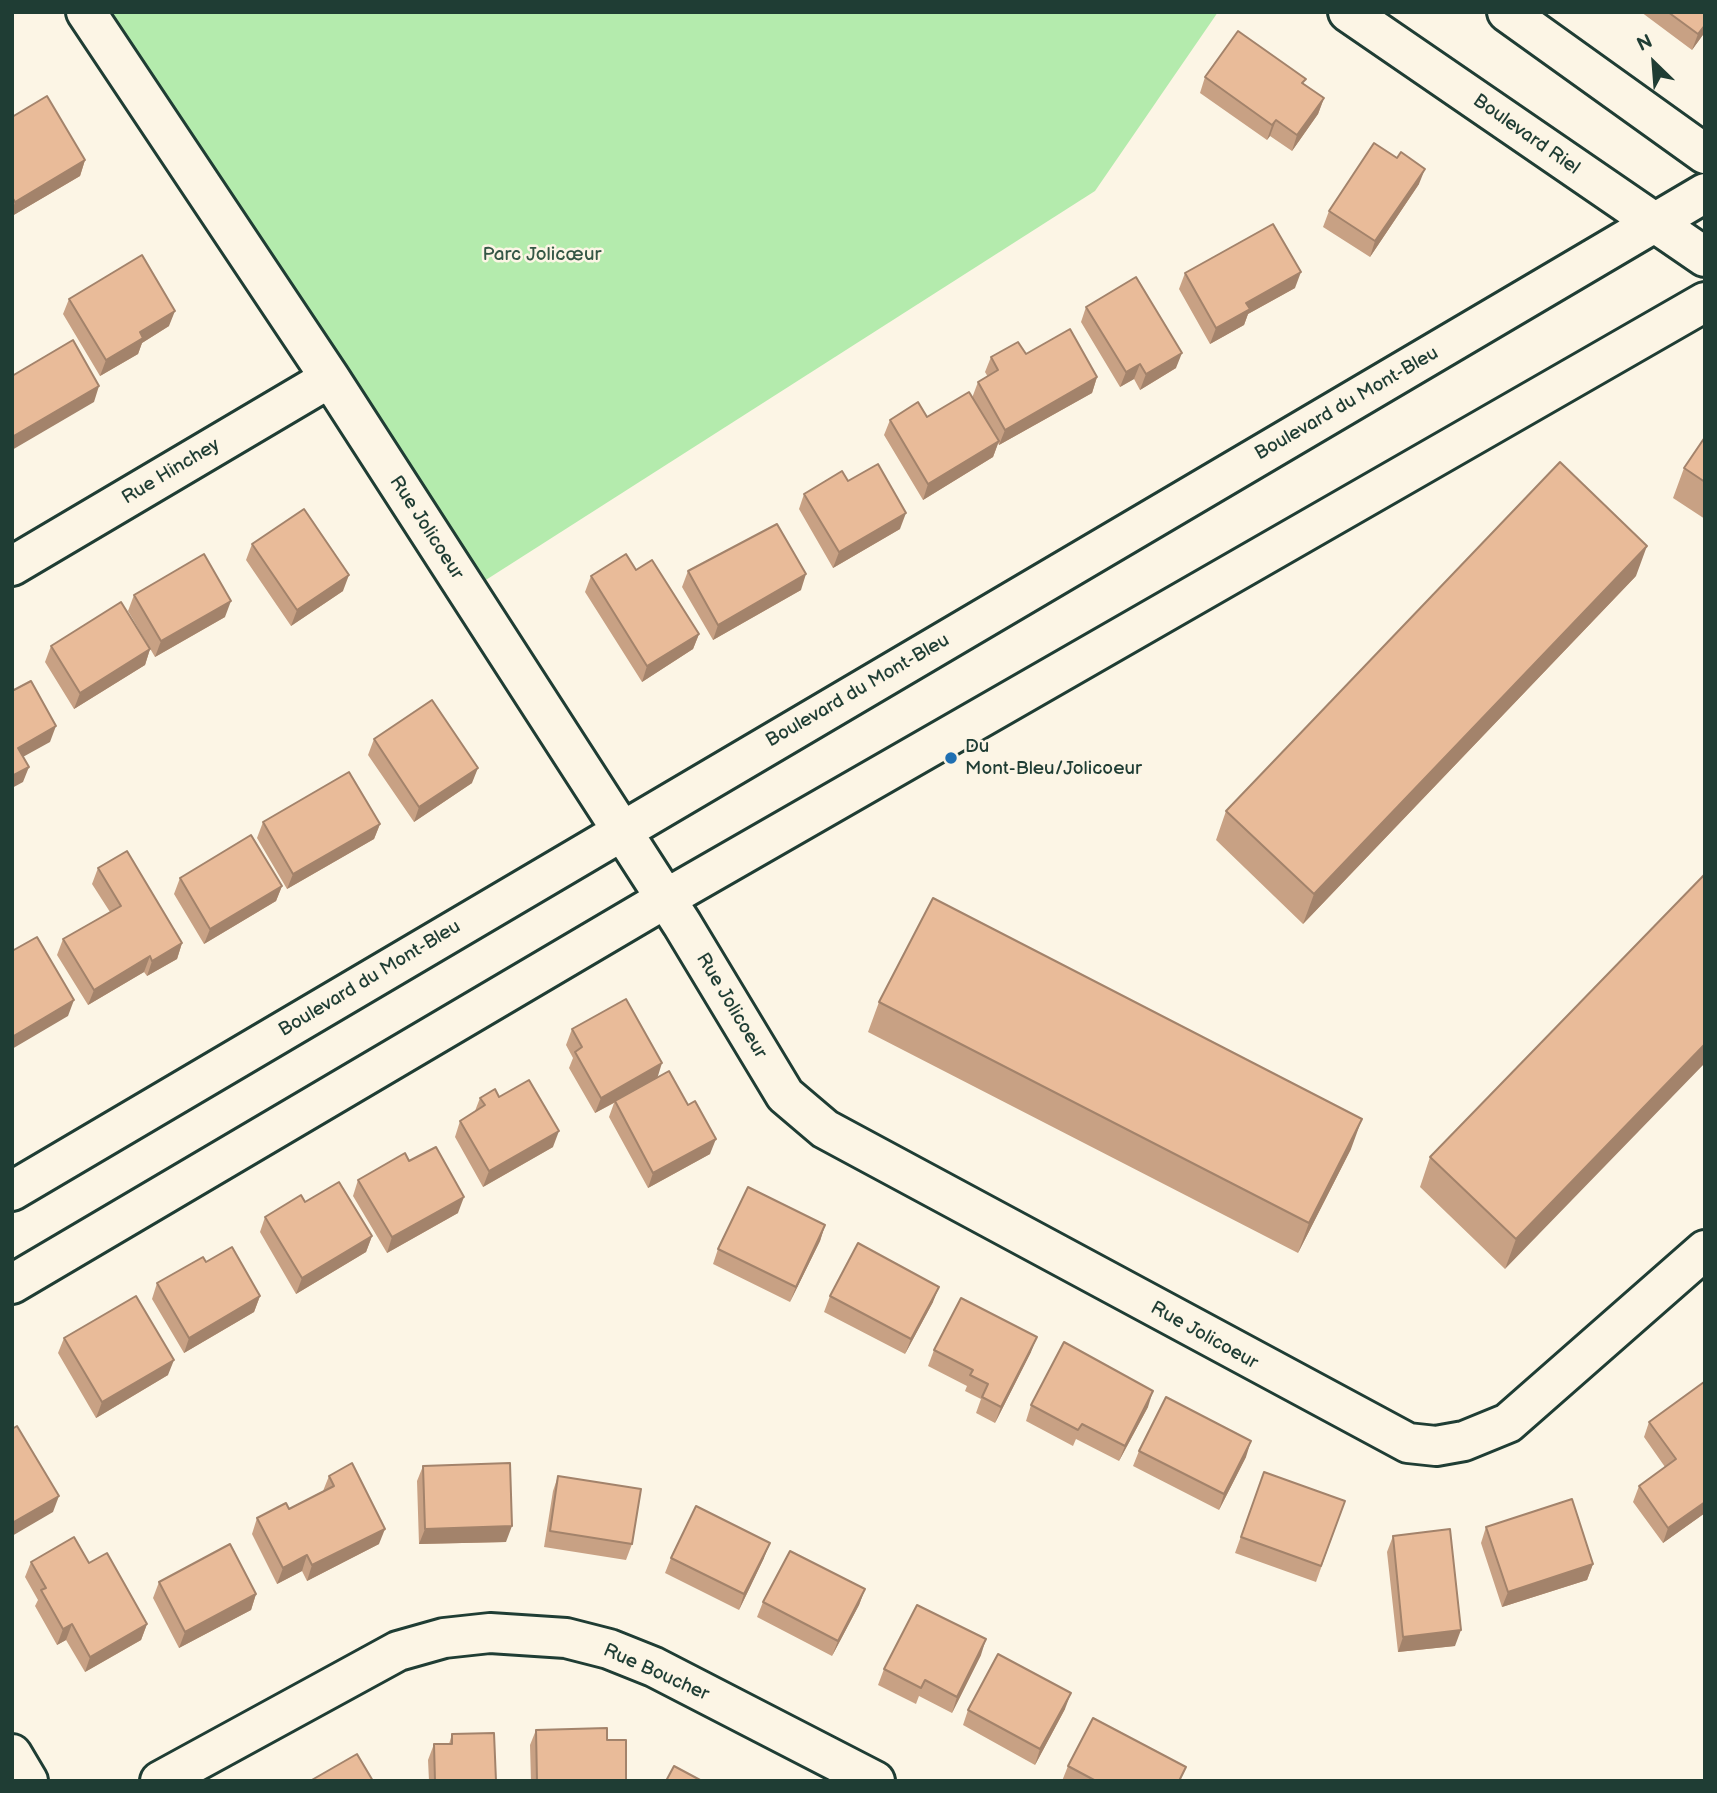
<!DOCTYPE html>
<html>
<head>
<meta charset="utf-8">
<style>
	body { margin:0 }
	#map { position:relative; width:1717px; height:1793px; overflow:hidden; background:#fcf5e5; font-family:"Balsamiq Sans",sans-serif }
	canvas { display:block }
	.frame { position:absolute; inset:0; border:14px solid #1f3d34; pointer-events:none }
	.north { position:absolute; left:1619px; top:28px; width:70px; height:70px; -webkit-text-stroke:5px #fcf5e5; paint-order:stroke; rotate:335deg; font-size:19px; font-weight:700; line-height:28px; text-align:center; color:#1f3d34 }
	.north::after { content:''; display:block; margin:auto; width:24px; height:32px; background:#1f3d34; clip-path:polygon(50% 0,100% 100%,50% 72%,0 100%) }
</style>
</head>
<body>
<div id="map">
<canvas width="1717" height="1793"></canvas>
<div class="frame"></div>
<div class="north">N</div>
</div>
<script>
const c = document.querySelector('canvas').getContext('2d');
c.lineJoin = 'round';
function fill(path, color) {
  c.fillStyle = color;
  c.fill(path, 'evenodd');
}
function stroke(path, color, width, dash) {
  c.strokeStyle = color;
  c.lineWidth = width;
  c.lineCap = dash ? 'butt' : 'round';
  c.setLineDash(dash || []);
  c.stroke(path);
}
function write(font, color, halo, rows, align = 'center') {
  c.font = font + ' "Balsamiq Sans",sans-serif';
  c.lineWidth = 5;
  c.setLineDash([]);
  c.textBaseline = 'middle';
  c.strokeStyle = halo;
  c.fillStyle = color;
  for (const [text, x, y, turn = 0] of rows) {
    c.save();
    c.translate(x, y);
    c.rotate((+turn || 0) * Math.PI / 180);
    c.textAlign = isNaN(turn) ? turn : align;
    if (halo) c.strokeText(text, 0, 0);
    c.fillText(text, 0, 0);
    c.restore();
  }
}
fill(new Path2D(`
	M86 12H1218L1095 191 467 592Z`), '#b4ebad');
const minor = new Path2D(`
	M86 12 330 378 682 924 785 1095 825 1129 1408 1443 1436 1446 1464 1441 1508 1423 1705 1250
	M1348 12 1705 257
	M1507 12 1705 154
	M12 566 330 378
	M12 1191 1705 193
	M12 1284 665 899 1705 302
	M12 1754 28 1781
	M160 1781 398 1651 444 1638 490 1633 566 1638 609 1649 654 1667 875 1781`);
stroke(minor, '#1f3d34', 44);
stroke(minor, '#fcf5e5', 38);
fill(new Path2D(`
	M1641 12H1705V32L1692 50Z
	M1205 77 1304 84 1324 98 1318 114 1292 151 1270 136 1267 140 1200 93Z
	M12 117 85 160 80 176 12 216Z
	M1397 158 1419 184 1370 257 1323 227 1329 211Z
	M1185 273 1295 288 1248 314 1244 325 1210 344 1179 289Z
	M69 299 169 326 142 343 138 354 100 376 63 314Z
	M1086 307 1176 368 1140 390 1134 379 1120 387 1081 322Z
	M1026 354 1097 377 1092 393 999 445 998 443 993 457 923 500 884 435 890 420 927 417 972 398 978 382 988 377 985 372 991 357Z
	M1705 437V519L1673 498 1684 468Z
	M848 481 900 529 833 568 799 509 804 494Z
	M252 544 343 591 291 626 246 560Z
	M636 570 699 634 693 649 642 682 585 592 591 576Z
	M688 571 801 590 713 640 682 587Z
	M1636 576 1303 924 1216 840 1226 811Z
	M134 595 225 617 155 657 128 611Z
	M51 646 150 649 145 665 74 709 45 662Z
	M374 739 472 783 414 822 368 755Z
	M263 822 380 824 374 839 287 889 257 838Z
	M98 868 182 943 177 959 147 976 144 972 88 1005 57 955 63 939 110 912 92 884Z
	M1705 874 1505 1269 1420 1187 1430 1157Z
	M180 878 282 886 276 901 204 944 174 894Z
	M879 1002 1351 1149 1298 1253 868 1032Z
	M572 1029 657 1078 710 1154 648 1188 609 1117 614 1103 595 1113 569 1068 573 1058 566 1045Z
	M499 1097 553 1147 483 1187 455 1137 460 1121 475 1111 480 1098Z
	M358 1180 458 1213 387 1253 353 1196Z
	M305 1202 372 1236 366 1252 296 1294 260 1232 265 1217Z
	M825 1225 820 1241 790 1302 713 1264 718 1249Z
	M206 1262 260 1296 254 1312 184 1353 152 1299 157 1283Z
	M830 1296 933 1302 905 1354 824 1312Z
	M64 1338 168 1375 96 1418 58 1353Z
	M934 1350 1031 1352 995 1423 976 1413 981 1399 965 1391 967 1386 928 1366Z
	M1704 1382 1705 1513 1663 1543 1633 1502 1639 1486 1665 1467 1644 1437 1649 1422Z
	M1031 1405 1148 1407 1119 1461 1076 1439 1073 1446 1026 1421Z
	M1139 1451 1246 1457 1219 1510 1133 1466Z
	M423 1466 506 1542 419 1544 417 1481Z
	M1264 1472 1345 1501 1316 1582 1235 1553Z
	M329 1476 379 1544 307 1581 302 1571 277 1584 252 1534 257 1518 289 1509 323 1491Z
	M558 1476 632 1544 626 1560 544 1547 553 1491Z
	M1486 1527 1593 1564 1587 1580 1502 1607 1481 1543Z
	M1393 1536 1455 1646 1398 1652 1387 1552Z
	M671 1558H764L739 1610 665 1573Z
	M31 1562 89 1563 147 1624 141 1640 85 1672 66 1640 57 1645 35 1606 38 1600 25 1577Z
	M159 1582 256 1594 251 1610 179 1648 153 1598Z
	M865 1589 859 1605 832 1656 757 1617 763 1602Z
	M981 1655 952 1713 919 1696 916 1704 878 1685 884 1669Z
	M1065 1709 1035 1765 963 1725 968 1710Z
	M536 1730 607 1740 626 1781H531L530 1745Z
	M452 1734 496 1781H429L428 1760 434 1744H449Z
	M1068 1766 1181 1781H1062Z`), '#c8a184');
fill(new Path2D(`
	M1705 25V32L1692 50 1698 34Z
	M1324 98 1318 114 1292 151 1297 135Z
	M1276 120 1270 136 1267 140 1272 125Z
	M85 160 80 176 12 216V211L15 202Z
	M1425 169 1419 184 1370 257 1375 241Z
	M1301 272 1295 288 1248 314 1244 325 1210 344 1216 328 1246 303Z
	M175 311 169 326 142 343 138 354 100 376 106 360 140 332Z
	M1182 353 1176 368 1140 390 1146 374Z
	M1140 364 1134 379 1120 387 1126 372Z
	M1097 377 1092 393 999 445 1005 430Z
	M99 386 94 402 12 450V437Z
	M999 441 993 457 923 500 928 484Z
	M906 513 900 529 833 568 839 552Z
	M1647 546 1636 576 1303 924 1314 894Z
	M806 574 801 590 713 640 718 625Z
	M349 575 343 591 291 626 297 610Z
	M231 601 225 617 155 657 161 641Z
	M699 634 693 649 642 682 647 666Z
	M150 649 145 665 74 709 80 693Z
	M56 726 50 742 12 763 18 748Z
	M29 767 23 782 12 788V776Z
	M478 768 472 783 414 822 419 807Z
	M380 824 374 839 287 889 293 874Z
	M282 886 276 901 204 944 210 929Z
	M182 943 177 959 147 976 152 961Z
	M150 956 144 972 88 1005 94 990Z
	M74 1000 68 1016 12 1049V1037Z
	M1705 1044V1063L1505 1269 1516 1239Z
	M662 1063 657 1079 595 1113 601 1098Z
	M1362 1119 1351 1149 1298 1253 1309 1223Z
	M559 1131 553 1147 483 1187 489 1171Z
	M716 1139 710 1154 648 1188 653 1173Z
	M464 1197 458 1213 387 1253 392 1237Z
	M825 1225 820 1241 790 1302 796 1287Z
	M372 1236 366 1252 296 1294 302 1278Z
	M939 1287 933 1302 905 1354 911 1339Z
	M260 1296 254 1312 184 1353 189 1338Z
	M1037 1337 1031 1352 995 1423 1001 1407Z
	M174 1360 168 1375 96 1418 102 1402Z
	M1153 1391 1148 1407 1119 1461 1125 1446Z
	M1251 1441 1246 1457 1219 1510 1224 1494Z
	M59 1496 53 1512 12 1536V1523Z
	M1705 1502V1513L1663 1543 1668 1528Z
	M512 1526 506 1542 419 1544 425 1529Z
	M385 1529 379 1544 307 1581 312 1565Z
	M770 1543 764 1558 739 1610 744 1594Z
	M307 1555 302 1571 277 1584 283 1568Z
	M1593 1564 1587 1580 1502 1607 1508 1592Z
	M865 1589 859 1605 832 1656 838 1641Z
	M256 1594 251 1610 179 1648 185 1632Z
	M72 1624 66 1640 57 1645 63 1629Z
	M147 1624 141 1640 85 1672 90 1657Z
	M1461 1630 1455 1646 1398 1652 1403 1637Z
	M986 1639 981 1655 952 1713 957 1697Z
	M1071 1693 1065 1709 1035 1765 1040 1749Z`), '#a3836b');
const building = new Path2D(`
	M1668 12H1705V25L1698 34Z
	M1238 31 1306 79 1302 83 1324 98 1297 135 1276 120 1272 125 1205 77Z
	M47 96 85 160 15 202 12 197V117Z
	M1374 143 1397 158 1401 152 1425 169 1375 241 1329 211Z
	M1273 224 1301 272 1246 303 1250 309 1216 328 1185 273Z
	M142 255 175 311 140 332 143 338 106 360 69 299Z
	M1136 277 1182 353 1146 374 1140 364 1126 372 1086 307Z
	M1070 329 1097 377 1005 430 978 382 998 370 991 357 1018 342 1026 354Z
	M73 340 99 386 12 437V376Z
	M969 392 999 441 928 484 890 420 918 402 927 417Z
	M1705 437V482L1684 468Z
	M1560 462 1647 546 1314 894 1226 811Z
	M878 464 906 513 839 552 804 494 842 471 848 481Z
	M304 509 349 575 297 610 252 544Z
	M777 524 806 574 718 625 688 571Z
	M204 554 231 601 161 641 134 595Z
	M626 554 636 570 652 560 699 634 647 666 591 576Z
	M121 602 150 649 80 693 51 646Z
	M31 681 56 726 18 748 29 767 12 776V691Z
	M432 700 478 768 419 807 374 739Z
	M349 772 380 824 293 874 263 822Z
	M251 835 282 886 210 929 180 878Z
	M127 851 182 943 152 961 150 956 94 990 63 939 121 906 98 868Z
	M1705 874V1044L1516 1239 1430 1157Z
	M933 898 1362 1119 1309 1223 879 1002Z
	M37 937 74 1000 12 1037V951Z
	M626 999 662 1063 601 1098 575 1052 582 1047 572 1029Z
	M669 1071 688 1105 695 1101 716 1139 653 1173 615 1101Z
	M529 1080 559 1131 489 1171 460 1121 485 1105 480 1098 495 1089 499 1097Z
	M436 1147 464 1197 392 1237 358 1180 405 1153 409 1161Z
	M339 1182 372 1236 302 1278 265 1217 301 1195 305 1202Z
	M748 1187 825 1225 796 1287 718 1249Z
	M858 1243 939 1287 911 1339 830 1296Z
	M232 1247 260 1296 189 1338 157 1283 203 1257 206 1262Z
	M136 1296 174 1360 102 1402 64 1338Z
	M961 1298 1037 1337 1001 1407 982 1397 988 1384 970 1375 973 1370 934 1350Z
	M1064 1342 1153 1391 1125 1446 1082 1424 1078 1430 1031 1405Z
	M1704 1382 1705 1502 1668 1528 1639 1486 1676 1459 1649 1422Z
	M1166 1397 1251 1441 1224 1494 1139 1451Z
	M17 1426 59 1496 12 1523V1429Z
	M352 1463 385 1529 312 1565 307 1555 283 1568 257 1518 286 1503 289 1509 334 1486 329 1476Z
	M510 1463 512 1526 425 1529 423 1466Z
	M1264 1472 1345 1501 1321 1566 1241 1537Z
	M558 1476 641 1489 632 1544 550 1531Z
	M1572 1499 1593 1564 1508 1592 1486 1527Z
	M696 1506 770 1543 744 1594 671 1558Z
	M1450 1529 1461 1630 1403 1637 1393 1536Z
	M74 1537 89 1563 107 1553 147 1624 90 1657 72 1624 63 1629 41 1590 46 1588 31 1562Z
	M230 1544 256 1594 185 1632 159 1582Z
	M790 1551 865 1589 838 1641 763 1602Z
	M917 1605 986 1639 957 1697 925 1680 921 1688 884 1669Z
	M998 1654 1071 1693 1040 1749 968 1710Z
	M1093 1718 1186 1767 1179 1781H1096L1068 1766Z
	M607 1728V1740H626V1781H537L536 1730Z
	M494 1733 496 1781H435L434 1744H452V1734Z
	M357 1754 373 1781H310Z
	M674 1766 702 1781H666Z`);
fill(building, '#e9bb99');
stroke(building, '#a3836b', 2);
for (const [x, y, r, color] of [
	[951,758,7,"#1f6fb2"]
]) {
  const dot = new Path2D();
  dot.arc(x, y, r, 0, 2 * Math.PI);
  c.fillStyle = color;
  c.fill(dot);
  stroke(dot, '#fcf5e5', 2.5);
}
write('19px', '#1f3d34', '#fcf5e5', [
	["Boulevard Riel",1526,135,35],
	["Boulevard du Mont-Bleu",1347,404,-30],
	["Rue Hinchey",171,472,-31],
	["Rue Jolicoeur",426,528,57],
	["Boulevard du Mont-Bleu",858,691,-30],
	["Boulevard du Mont-Bleu",370,979,-31],
	["Rue Jolicoeur",731,1006,59],
	["Rue Jolicoeur",1204,1336,29],
	["Rue Boucher",656,1673,24]
]);
write('19px', '#355746', '#fcf5e5', [
	["Parc Jolicœur",542,255]
]);
write('19px', '#1f3d34', '#fcf5e5', [
	["Du",965,747],
	["Mont-Bleu/Jolicoeur",965,769]
], 'left');
</script>
</body>
</html>
